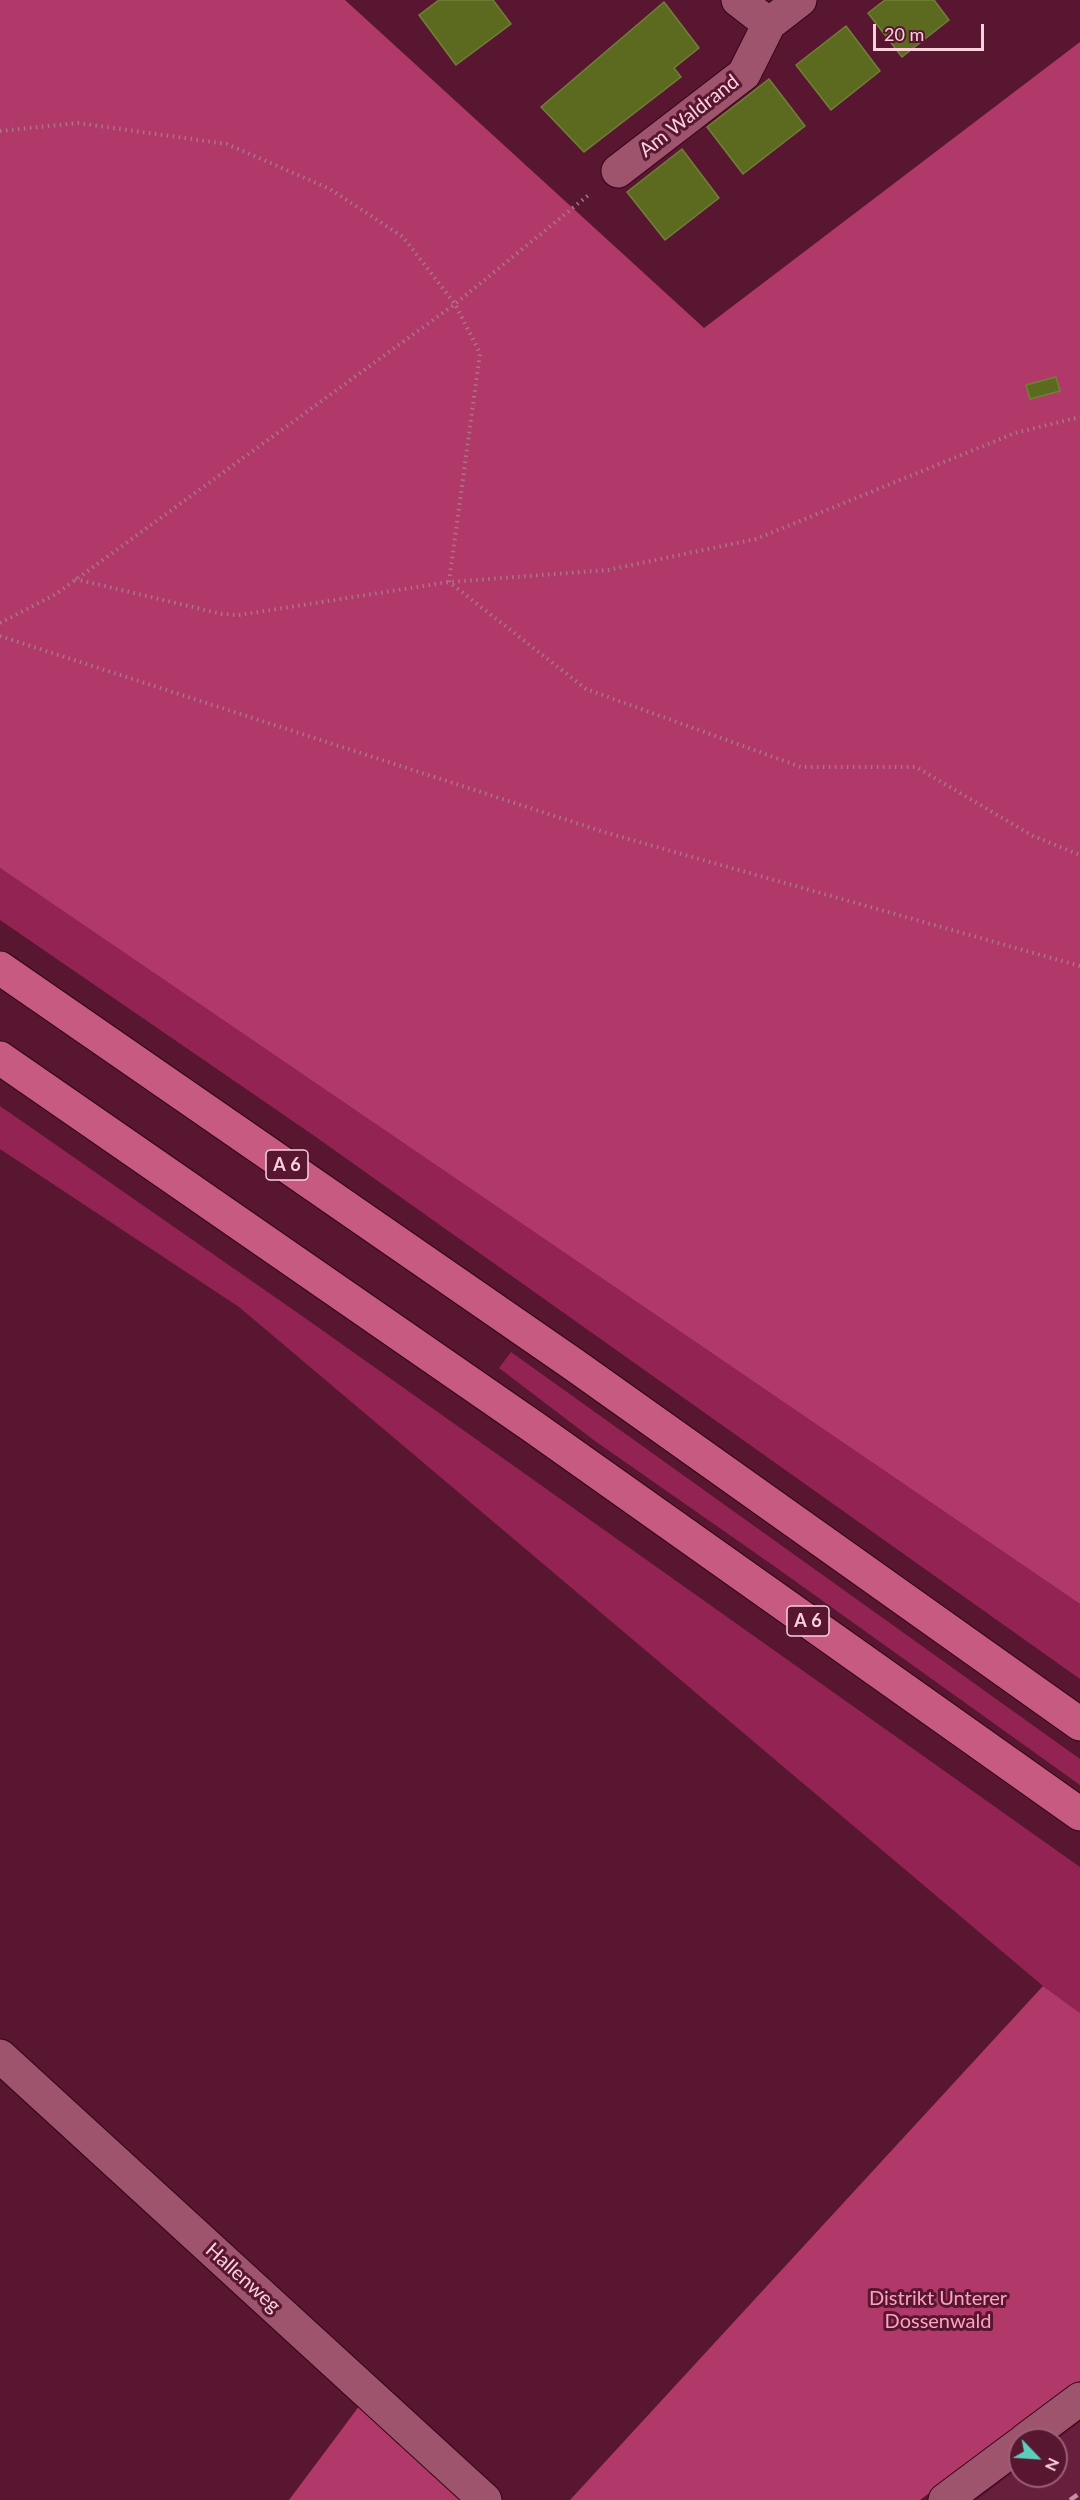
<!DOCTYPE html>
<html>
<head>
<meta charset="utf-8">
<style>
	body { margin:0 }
	#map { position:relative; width:1080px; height:2500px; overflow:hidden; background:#581630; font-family:Lato,sans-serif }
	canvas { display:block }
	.north { position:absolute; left:1008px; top:2428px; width:60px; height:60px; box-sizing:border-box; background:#581630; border:2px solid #996175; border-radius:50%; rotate:115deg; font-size:16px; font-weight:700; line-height:24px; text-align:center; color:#fbd1dd }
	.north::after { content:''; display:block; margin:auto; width:21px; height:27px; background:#5cceba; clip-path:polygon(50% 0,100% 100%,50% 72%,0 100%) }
	.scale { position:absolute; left:873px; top:24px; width:111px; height:27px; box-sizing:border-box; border:3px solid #fbd1dd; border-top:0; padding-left:8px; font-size:18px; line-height:21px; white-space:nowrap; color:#fbd1dd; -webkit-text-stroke:4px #581630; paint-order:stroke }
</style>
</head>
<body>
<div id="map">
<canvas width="1080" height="2500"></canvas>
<div class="north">N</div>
<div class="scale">20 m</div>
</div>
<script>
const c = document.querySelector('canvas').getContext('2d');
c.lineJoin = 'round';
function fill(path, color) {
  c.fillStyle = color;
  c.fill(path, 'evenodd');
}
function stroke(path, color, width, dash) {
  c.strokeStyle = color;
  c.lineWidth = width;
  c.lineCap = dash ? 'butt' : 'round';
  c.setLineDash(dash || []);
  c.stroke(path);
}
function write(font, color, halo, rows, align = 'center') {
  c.font = font + ' Lato,sans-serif';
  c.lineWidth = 6;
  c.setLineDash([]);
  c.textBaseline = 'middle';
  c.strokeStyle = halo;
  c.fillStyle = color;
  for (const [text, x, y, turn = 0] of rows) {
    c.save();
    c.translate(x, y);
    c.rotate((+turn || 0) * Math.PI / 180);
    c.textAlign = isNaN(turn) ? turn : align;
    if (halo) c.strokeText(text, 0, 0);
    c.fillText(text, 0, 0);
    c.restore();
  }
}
fill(new Path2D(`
	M1080 2422V2500H977L1020 2467V2476H1056V2440Z`), '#681f3e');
fill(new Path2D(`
	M0 868 1080 1604V1679L313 1135 0 920Z
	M0 1106 305 1318 1080 1867V2013L1043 1986 239 1307 0 1149Z
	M511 1352 1080 1759V1785L774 1566 595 1441 499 1368Z`), '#932353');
fill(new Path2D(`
	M0 0H345L704 328 1080 42V1604L0 868Z
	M1043 1986 1080 2013V2381L920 2500H570Z
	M369 2393 485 2500H289Z`), '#b13969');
const building = new Path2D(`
	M439 0H493L511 24 456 65 419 15Z
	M885 0H934L949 20 902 57 868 13Z
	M664 2 699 48 674 68 681 77 584 152 541 107Z
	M846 26 880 71 831 110 796 65Z
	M769 79 805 126 743 174 707 127Z
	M682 149 719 198 665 240 627 192Z
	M1056 377 1060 391 1030 399 1026 385Z`);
fill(building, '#5b6a1f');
stroke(building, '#718038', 1.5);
const minor = new Path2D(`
	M738 0 769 24 800 0
	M618 171 744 74 769 24
	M0 2056 485 2500
	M1025 2440 1080 2399
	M945 2500 1020 2444`);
const highway = new Path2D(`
	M0 968 573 1364 1080 1724
	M0 1058 535 1428 1080 1814`);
stroke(minor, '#350419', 35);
stroke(highway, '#350419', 35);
stroke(new Path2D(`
	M0 131 78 123 227 144 330 189 403 237 455 304 480 353 449 582 586 689 801 767H916L1033 836 1080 855
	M75 579 222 614 239 615 449 582 608 570 756 539 1015 433 1080 417
	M0 623 56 594 455 304 591 193
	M0 636 607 833 1080 966`), '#ab7588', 4, [1.5, 4.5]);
stroke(minor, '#9d546c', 33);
stroke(highway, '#c65a80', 33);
stroke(new Path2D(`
	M1070 2500 1080 2493`), '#c391a1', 4.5, [9, 4.5]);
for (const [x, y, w] of [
	[287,1165,42],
	[808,1621,42]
]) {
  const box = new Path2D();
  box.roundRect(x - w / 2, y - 15, w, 30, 4.5);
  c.fillStyle = '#581630';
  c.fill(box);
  stroke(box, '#fbd1dd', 1.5);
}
write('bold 18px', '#fbd1dd', null, [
	["A 6",287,1165],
	["A 6",808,1621]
]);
write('20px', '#fbd1dd', '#581630', [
	["Am Waldrand",689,116,-38],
	["Hallenweg",243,2278,42]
]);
write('20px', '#fda1be', '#581630', [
	["Distrikt Unterer",938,2299],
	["Dossenwald",938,2322]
]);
</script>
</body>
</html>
